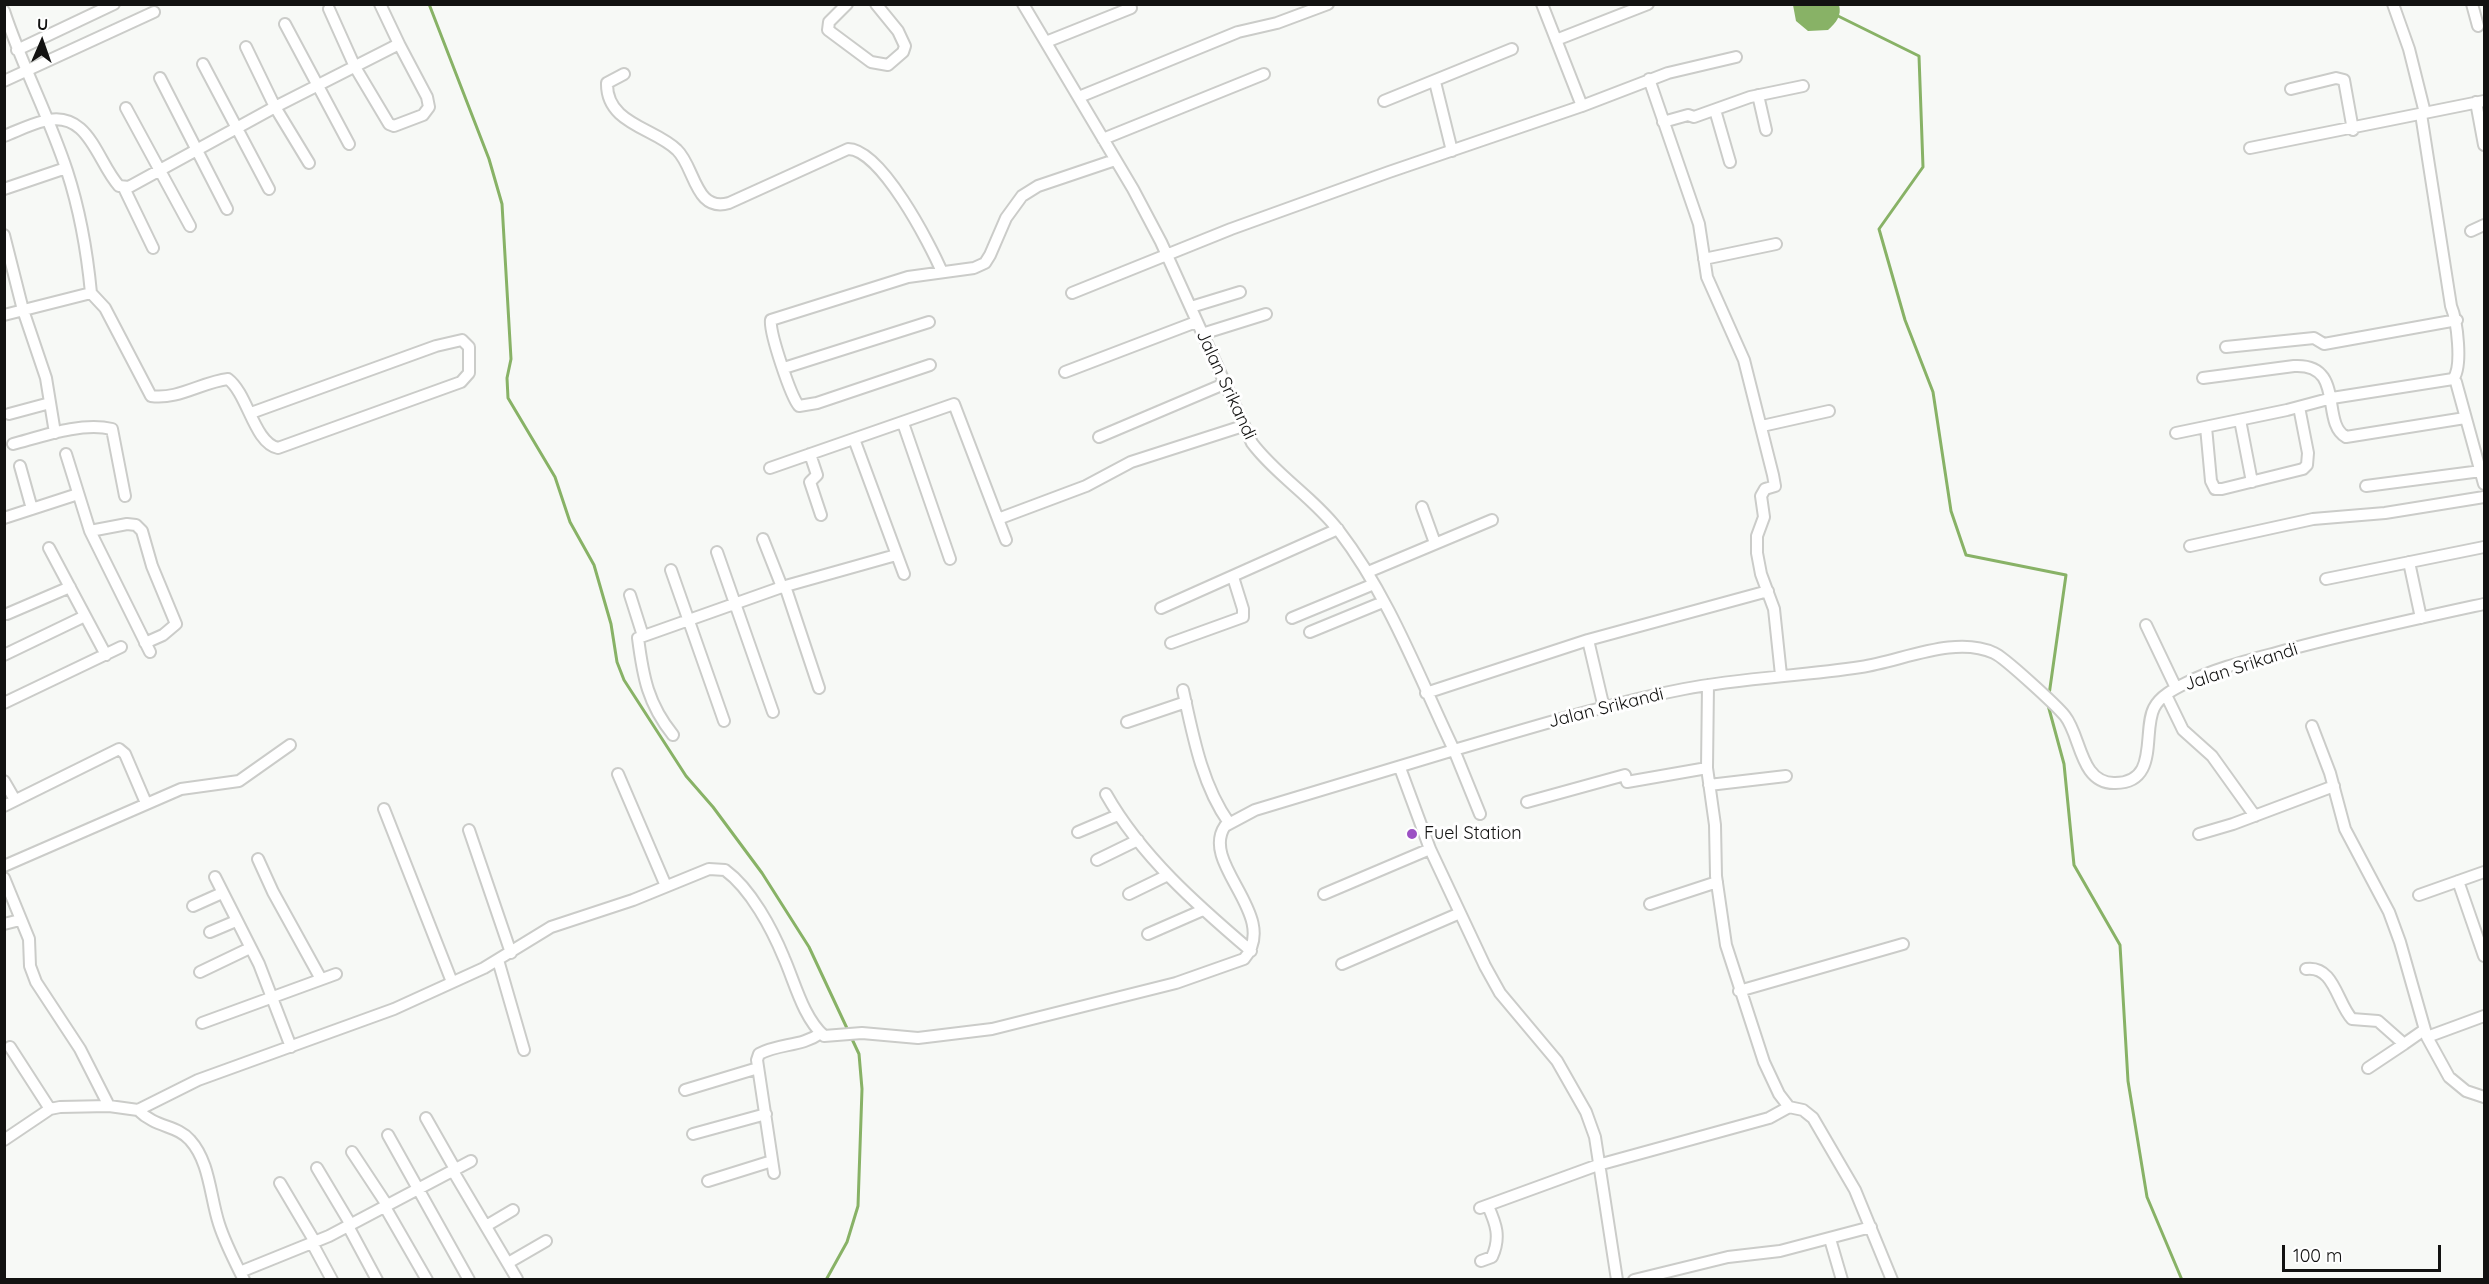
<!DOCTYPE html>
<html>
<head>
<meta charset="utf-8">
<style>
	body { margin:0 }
	#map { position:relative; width:2489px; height:1284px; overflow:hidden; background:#f7f9f6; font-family:Quicksand,sans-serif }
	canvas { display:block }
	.frame { position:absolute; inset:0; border:6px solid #121211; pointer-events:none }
	.north { position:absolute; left:12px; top:12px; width:60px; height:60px; -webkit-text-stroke:4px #fff; paint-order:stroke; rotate:2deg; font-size:16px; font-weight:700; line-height:24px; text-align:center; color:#121211 }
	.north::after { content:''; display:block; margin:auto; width:21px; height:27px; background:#121211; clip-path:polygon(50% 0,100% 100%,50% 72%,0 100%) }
	.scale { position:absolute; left:2282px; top:1245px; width:159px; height:27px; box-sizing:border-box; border:3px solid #121211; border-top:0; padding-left:8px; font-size:18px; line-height:21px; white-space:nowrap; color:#121211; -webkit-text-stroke:4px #fff; paint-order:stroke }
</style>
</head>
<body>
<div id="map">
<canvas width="2489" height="1284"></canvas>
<div class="frame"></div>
<div class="north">U</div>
<div class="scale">100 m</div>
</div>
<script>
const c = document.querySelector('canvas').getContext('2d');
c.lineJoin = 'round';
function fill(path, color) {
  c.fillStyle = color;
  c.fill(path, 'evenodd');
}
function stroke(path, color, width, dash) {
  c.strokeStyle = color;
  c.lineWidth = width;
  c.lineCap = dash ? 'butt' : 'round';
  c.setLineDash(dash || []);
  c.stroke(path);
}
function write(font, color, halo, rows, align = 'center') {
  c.font = font + ' Quicksand,sans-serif';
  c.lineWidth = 6;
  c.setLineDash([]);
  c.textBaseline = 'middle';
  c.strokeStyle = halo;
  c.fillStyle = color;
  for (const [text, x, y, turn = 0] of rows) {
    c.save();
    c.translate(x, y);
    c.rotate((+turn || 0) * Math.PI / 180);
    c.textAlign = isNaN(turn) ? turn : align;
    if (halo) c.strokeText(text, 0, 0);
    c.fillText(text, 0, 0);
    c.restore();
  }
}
fill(new Path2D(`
	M1793 5H1839C1842 15 1836 23 1828 30L1808 31 1796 21Z`), '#88b266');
stroke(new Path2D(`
	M429 4 489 159 502 204 511 359 507 378 508 398 555 477 570 522 594 565 611 624 617 662 624 680 686 776 713 807 762 873 809 947 859 1054 862 1089 858 1206 847 1242 826 1280
	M1836 15 1919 56 1923 167 1879 229 1905 320 1933 392 1951 511 1966 555 2066 575 2049 695
	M2048 705 2064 764 2074 865 2120 945 2128 1081 2147 1197 2182 1280`), '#88b266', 3);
const minor = new Path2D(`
	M847 4 829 22 828 30 871 62 888 65 903 52 905 46 898 31 876 4
	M1023 4 1133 189 1161 242 1252 443C1277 476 1314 498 1339 531 1389 596 1419 677 1454 750 1530 728 1606 704 1684 689 1742 678 1802 676 1861 667 1902 661 1955 635 1994 653 2004 657 2057 706 2065 716 2081 736 2080 783 2114 783 2160 784 2142 731 2154 708 2160 696 2174 689 2186 683 2214 669 2246 661 2276 653 2345 634 2415 619 2484 604
	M1542 4 1582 106
	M2393 4 2409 49 2425 113
	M2472 4 2478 26
	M329 9 355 67 389 124 394 126 423 115 429 107 427 97 399 44
	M4 11C22 66 49 116 67 171 80 211 87 251 91 293
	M285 24 349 144
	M1556 40 1648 4
	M1046 42 1131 8
	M246 47 275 107 309 163
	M17 50 114 4
	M203 64 269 189
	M624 74 607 83C606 124 655 128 677 150 695 167 695 213 729 203L848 149C881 149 930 244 942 272
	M160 78 227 209
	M1649 79 1699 224 1707 277 1744 360 1773 475 1775 486 1765 489 1761 496 1764 517 1757 536V553L1761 574 1774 609 1781 675
	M4 81 154 12
	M1435 82 1452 151
	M2291 89 2336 78 2344 80 2353 130
	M1758 95 1766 130
	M1079 97 1238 32 1277 23 1328 4
	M1384 101 1512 49
	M2476 102 2484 145
	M126 108 190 226
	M1715 110 1730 162
	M2421 114 2451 306C2457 320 2463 367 2453 379
	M1663 122 1688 115 1694 117 1750 97 1803 86
	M4 136C17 131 31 124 44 121 89 109 97 162 119 186L129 187 275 107 399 44 380 4
	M1103 139 1264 74
	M2250 148 2484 101
	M124 188 153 248
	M4 189 66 168
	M2471 231 2484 225
	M4 235 23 310 46 378 55 433
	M1704 259 1776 244
	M1072 293 1231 229 1389 172 1582 106 1668 73 1736 57
	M1191 307 1240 292
	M4 315 91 293 105 308 151 396C178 400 202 382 228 379 248 394 254 443 278 448L461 382 469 373V347L462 340 436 346 251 413
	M1202 334 1266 314
	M2226 347 2314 338 2324 344 2457 320
	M930 365 817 403 799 406C791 397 769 332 771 320L908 277 974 268 985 263 990 255 1006 218 1022 196 1038 186 1115 160
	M784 368 929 322
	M1065 372 1196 322
	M2203 378 2294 366C2346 363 2320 423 2346 437L2465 418
	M9 414 50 403
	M2240 420 2252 482
	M903 423 950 559
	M1762 426 1829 411
	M2206 427 2211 481 2215 489H2222L2303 469 2307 465 2308 453 2299 407
	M2176 433 2287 410 2332 398 2453 379 2456 382 2484 484
	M1099 437 1224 384
	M854 439 904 574
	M13 444C43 436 81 422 112 429L125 496
	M66 454 90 531 150 652
	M810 454 817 475 810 482 821 515
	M20 466 32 509
	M770 468 954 404 1006 540
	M2366 486 2481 471
	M1422 507 1435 543
	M4 518 78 494
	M998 519 1086 486 1131 462 1243 426
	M90 531 127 524 136 525 142 531 152 566 176 624 163 635 145 643
	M763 539 782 587
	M2190 546 2313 519 2385 513 2484 497
	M49 548 106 655
	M717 552 773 712
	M2409 562 2421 618
	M671 570 724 721
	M1368 572 1492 520
	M2326 579 2484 547
	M785 586 819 688
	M630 595 643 636
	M1161 608 1338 529
	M7 614 70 587
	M1292 618 1374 584
	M2146 625 2176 688
	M1310 632 1383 602
	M1588 640 1604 708
	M1171 643 1243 617V609L1233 577
	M4 655 85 616
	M1708 685 1707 768 1715 825 1716 876 1726 945 1764 1062 1779 1094 1789 1107 1803 1110 1813 1118 1855 1190 1892 1280
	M1183 690C1193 736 1202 785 1229 823
	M1426 693 1588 640 1768 591
	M2166 695 2183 730 2212 756 2255 816
	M4 703 121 647
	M1127 722 1186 702
	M2312 726 2330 773 2345 829 2389 912 2400 942 2427 1037 2449 1077 2466 1091 2484 1097
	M673 735C648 704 643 677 638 638L782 587 896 555
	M1400 768 1430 849 1485 966 1500 993 1557 1061 1586 1112 1595 1137 1617 1280
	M618 774 666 886
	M4 781 15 800
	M1709 785 1786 776
	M1106 794C1141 856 1197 905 1251 951
	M1527 802 1625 775 1627 782 1707 768
	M4 806 119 749 125 754 146 803
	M384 809 452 982
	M469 830 511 953
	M1078 832 1118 815
	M2199 834 2233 824 2334 786
	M258 859 273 892 321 979
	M1097 860 1138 840
	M4 866 181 789 239 781 290 745
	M215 877 259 964 291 1047
	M4 878 29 939 30 966 36 982 80 1049 109 1106
	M2458 881 2484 956
	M1129 894 1168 875
	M1324 894 1430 849
	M2419 895 2484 872
	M1650 904 1717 882
	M193 906 222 893
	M4 924 20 920
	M210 932 236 921
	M1148 934 1203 910
	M498 960 524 1050
	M1342 964 1460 913
	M2306 969C2334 965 2337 1003 2352 1019L2378 1021 2404 1044 2424 1030
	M200 972 250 948
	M1739 991 1903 944
	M202 1023 336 974
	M2427 1037 2484 1016
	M10 1047 50 1109
	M2368 1068 2404 1044
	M685 1090 758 1068
	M138 1110C156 1128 177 1125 190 1140 210 1162 210 1197 219 1224 225 1243 235 1262 244 1280
	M426 1118 455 1169
	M693 1134 766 1114
	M388 1135 469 1280
	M4 1140 50 1109 60 1107 109 1106 138 1110 198 1080 394 1009 484 968 551 927 633 900 709 869 725 870C751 889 772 929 784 958 795 983 803 1017 824 1036L862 1033 918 1038 992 1029 1176 983 1244 959C1281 916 1199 864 1225 826L1255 810 1454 750 1480 814
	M352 1152 387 1205
	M317 1168 351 1225
	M453 1171 517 1279
	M774 1173 757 1060 759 1054C780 1043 801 1047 821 1033
	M708 1181 772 1161
	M280 1183 315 1242
	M385 1207 427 1280
	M1480 1208 1598 1165 1769 1118 1789 1107
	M348 1226 377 1280
	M486 1226 513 1210
	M1830 1239 1842 1280
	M312 1243 332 1280
	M1481 1261 1492 1257C1501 1237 1496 1224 1488 1206
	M508 1263 546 1241
	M240 1272 329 1236 471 1161
	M1634 1280 1728 1257 1780 1251 1871 1227`);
stroke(minor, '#cbccc9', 14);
stroke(minor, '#fff', 10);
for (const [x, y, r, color] of [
	[1412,834,6,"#9c51c4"]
]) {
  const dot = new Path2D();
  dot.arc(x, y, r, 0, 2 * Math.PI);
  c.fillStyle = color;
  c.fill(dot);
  stroke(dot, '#fff', 2);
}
write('18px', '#121211', '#fff', [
	["Jalan Srikandi",1226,385,65],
	["Jalan Srikandi",2241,667,-18],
	["Jalan Srikandi",1606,708,-14]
]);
write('18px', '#121211', '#fff', [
	["Fuel Station",1424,834]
], 'left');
</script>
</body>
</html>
